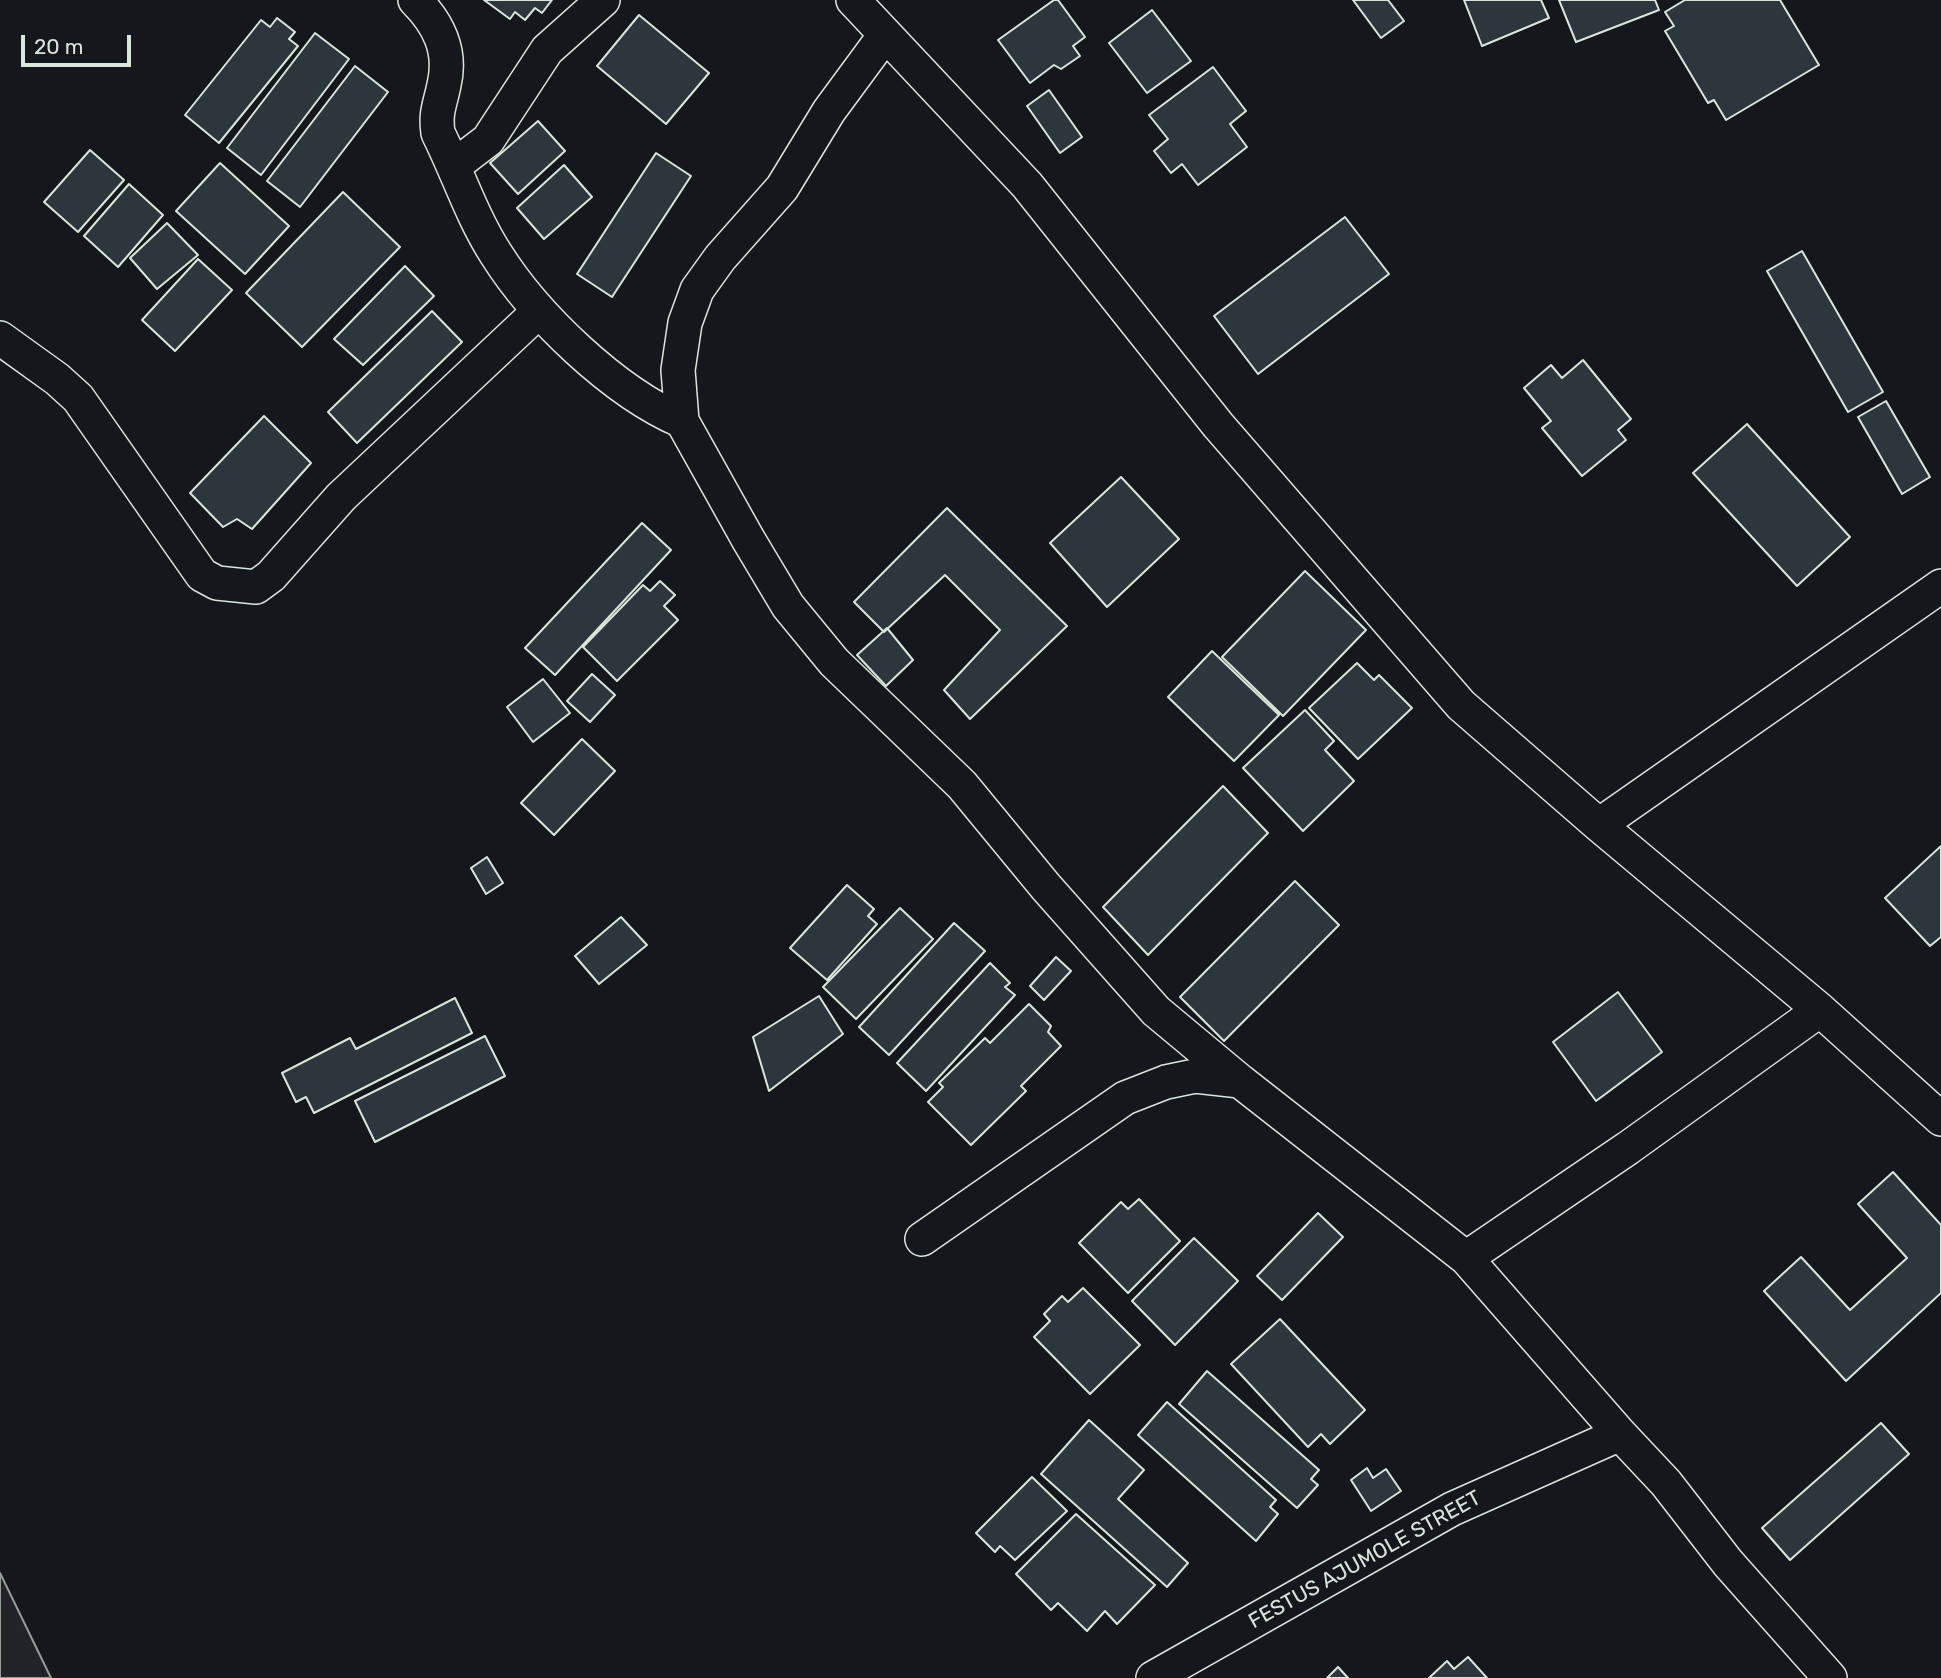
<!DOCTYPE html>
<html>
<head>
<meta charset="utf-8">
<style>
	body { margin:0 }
	#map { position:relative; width:1941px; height:1678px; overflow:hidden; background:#14181c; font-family:Rubik,sans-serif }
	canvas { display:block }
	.scale { position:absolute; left:21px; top:35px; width:110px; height:32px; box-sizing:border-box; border:4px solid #d8e6dc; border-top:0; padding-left:9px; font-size:21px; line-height:24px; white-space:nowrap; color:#d8e6dc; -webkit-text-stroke:5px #14181c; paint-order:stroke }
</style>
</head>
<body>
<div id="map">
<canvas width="1941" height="1678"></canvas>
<div class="scale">20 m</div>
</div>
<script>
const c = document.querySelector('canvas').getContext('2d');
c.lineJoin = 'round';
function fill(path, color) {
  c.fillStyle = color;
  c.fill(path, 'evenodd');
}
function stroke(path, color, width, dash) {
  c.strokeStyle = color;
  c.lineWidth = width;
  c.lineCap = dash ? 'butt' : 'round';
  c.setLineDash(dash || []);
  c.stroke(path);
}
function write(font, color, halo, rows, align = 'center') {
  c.font = font + ' Rubik,sans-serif';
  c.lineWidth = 5;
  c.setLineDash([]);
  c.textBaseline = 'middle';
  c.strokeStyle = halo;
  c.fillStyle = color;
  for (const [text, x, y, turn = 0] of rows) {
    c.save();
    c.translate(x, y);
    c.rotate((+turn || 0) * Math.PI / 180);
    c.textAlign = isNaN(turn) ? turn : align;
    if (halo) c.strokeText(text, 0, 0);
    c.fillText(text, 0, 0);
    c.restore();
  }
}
const green = new Path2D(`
	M0 1573 51 1678H0Z`);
fill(green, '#202428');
stroke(green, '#939e99', 2);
const building = new Path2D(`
	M484 0H552L542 13 535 8 525 20 515 12 510 19Z
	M1054 0H1058L1085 37 1073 46 1080 56 1061 69 1054 65 1030 83 998 40Z
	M1353 0H1388L1404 21 1381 38Z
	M1464 0H1541L1549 18 1482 46Z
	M1559 0H1655L1659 10 1576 42Z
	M1685 0H1780L1819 65 1726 120 1714 100 1708 103 1665 31 1674 26 1665 12Z
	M1152 10 1191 61 1147 93 1109 43Z
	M639 15 709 73 666 124 597 66Z
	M277 18 295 32 289 39 298 46 219 143 185 115 261 20 270 27Z
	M315 33 349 59 261 175 227 148Z
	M355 66 388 92 300 207 267 181Z
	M1213 67 1246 111 1230 124 1247 147 1198 185 1182 164 1171 173 1154 151 1168 139 1149 115Z
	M1049 90 1082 137 1060 153 1027 106Z
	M538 121 565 151 518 194 490 163Z
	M90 150 124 180 78 232 44 202Z
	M656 153 691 176 612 297 577 274Z
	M220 163 289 226 245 274 176 211Z
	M564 165 592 197 544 239 517 208Z
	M129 184 163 215 118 267 84 236Z
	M343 192 400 247 302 347 246 293Z
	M1345 217 1389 274 1258 374 1214 316Z
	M167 223 198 255 157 289 130 258Z
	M1802 251 1883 392 1848 412 1767 271Z
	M198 259 232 290 175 351 142 320Z
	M405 266 434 296 363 365 334 339Z
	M432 311 462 342 357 443 328 412Z
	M1583 360 1631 419 1618 430 1626 440 1582 476 1542 428 1551 421 1524 388 1551 365 1562 378Z
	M1886 401 1930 477 1902 494 1858 417Z
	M264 416 311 463 252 529 237 519 223 527 190 493Z
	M1747 424 1850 537 1797 586 1693 473Z
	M1121 477 1179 539 1107 607 1050 543Z
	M947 508 1067 626 970 719 944 690 1000 630 945 575 884 632 854 602Z
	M642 523 671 550 555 675 525 648Z
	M1305 571 1366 630 1283 716 1222 657Z
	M660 581 675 595 664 606 678 620 617 681 583 647 643 585 650 591Z
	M887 628 913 660 886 686 857 655Z
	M1212 651 1279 715 1234 761 1168 697Z
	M1357 663 1374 680 1379 675 1412 708 1358 759 1309 708Z
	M592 674 615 695 590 722 567 701Z
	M543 679 570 713 533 742 507 707Z
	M1305 710 1334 741 1325 750 1354 781 1303 831 1243 768Z
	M582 739 615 771 554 835 521 803Z
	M1223 786 1268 833 1148 955 1103 907Z
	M1941 846V937L1930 946 1885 898Z
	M487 857 503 883 486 894 471 868Z
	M1295 881 1339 925 1224 1041 1180 997Z
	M847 885 874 909 868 916 877 924 827 980 790 948Z
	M900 908 933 939 856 1019 823 987Z
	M621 917 647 945 599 984 575 956Z
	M954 923 985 951 889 1055 859 1027Z
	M1056 957 1071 971 1044 1000 1030 986Z
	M990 963 1010 983 1005 987 1015 995 926 1091 897 1063Z
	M1618 992 1662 1052 1596 1101 1553 1042Z
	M819 996 843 1034 769 1091 753 1037Z
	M455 998 472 1033 314 1113 306 1097 296 1102 282 1073 350 1038 356 1049Z
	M1029 1004 1051 1026 1048 1032 1061 1046 1021 1086 1026 1091 971 1145 928 1102 943 1087 939 1083 985 1038 990 1043Z
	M485 1036 505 1076 375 1142 355 1101Z
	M1893 1172 1941 1225V1293L1846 1381 1764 1291 1801 1257 1850 1310 1907 1258 1858 1204Z
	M1139 1199 1180 1241 1128 1293 1079 1243 1121 1202 1128 1209Z
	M1318 1213 1343 1237 1282 1300 1257 1276Z
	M1194 1238 1238 1281 1175 1345 1132 1301Z
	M1083 1288 1140 1345 1090 1394 1034 1337 1050 1321 1044 1314 1062 1296 1068 1302Z
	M1280 1319 1365 1410 1330 1444 1321 1434 1308 1447 1231 1364Z
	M1207 1371 1319 1470 1311 1479 1318 1485 1297 1508 1179 1404Z
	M1167 1402 1276 1500 1270 1507 1278 1514 1256 1541 1138 1435Z
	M1089 1420 1144 1470 1118 1499 1188 1563 1167 1587 1041 1474Z
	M1881 1423 1909 1454 1790 1560 1762 1528Z
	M1367 1468 1373 1478 1386 1469 1401 1491 1371 1511 1351 1480Z
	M1032 1477 1067 1511 1015 1560 1000 1546 995 1552 976 1533Z
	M1076 1514 1155 1585 1117 1624 1105 1611 1087 1631 1058 1603 1051 1610 1016 1574Z
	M1468 1657 1487 1678H1429L1447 1661 1454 1669Z
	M1338 1667 1348 1678H1327Z`);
fill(building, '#2c363c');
stroke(building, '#d8e6dc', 2);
const minor = new Path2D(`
	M415 0C439 24 452 51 444 85 440 105 435 112 438 133 458 173 472 217 496 254 535 316 614 392 682 421
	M853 0 1027 185 1218 425 1461 705 1599 825 1820 1010 1941 1119
	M885 35 829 111 782 188 720 258 697 290 685 323 678 370 682 421 748 539 788 606 834 662 962 785 1046 887 1156 1011 1240 1081 1466 1258 1620 1434 1666 1483 1728 1563 1830 1678
	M454 166 488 140 547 50 603 0
	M0 338 57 379 78 398 202 575 217 583 256 587 271 576 341 497 539 311
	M1599 825 1941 586
	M922 1239 1125 1098 1166 1082 1195 1076 1240 1081
	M1466 1258 1628 1148 1820 1010
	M1153 1678 1452 1509 1620 1434`);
stroke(minor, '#d8e6dc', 36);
stroke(minor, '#14181c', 33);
write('21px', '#d8e6dc', '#14181c', [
	["FESTUS AJUMOLE STREET",1365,1560,-29]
]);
</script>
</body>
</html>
